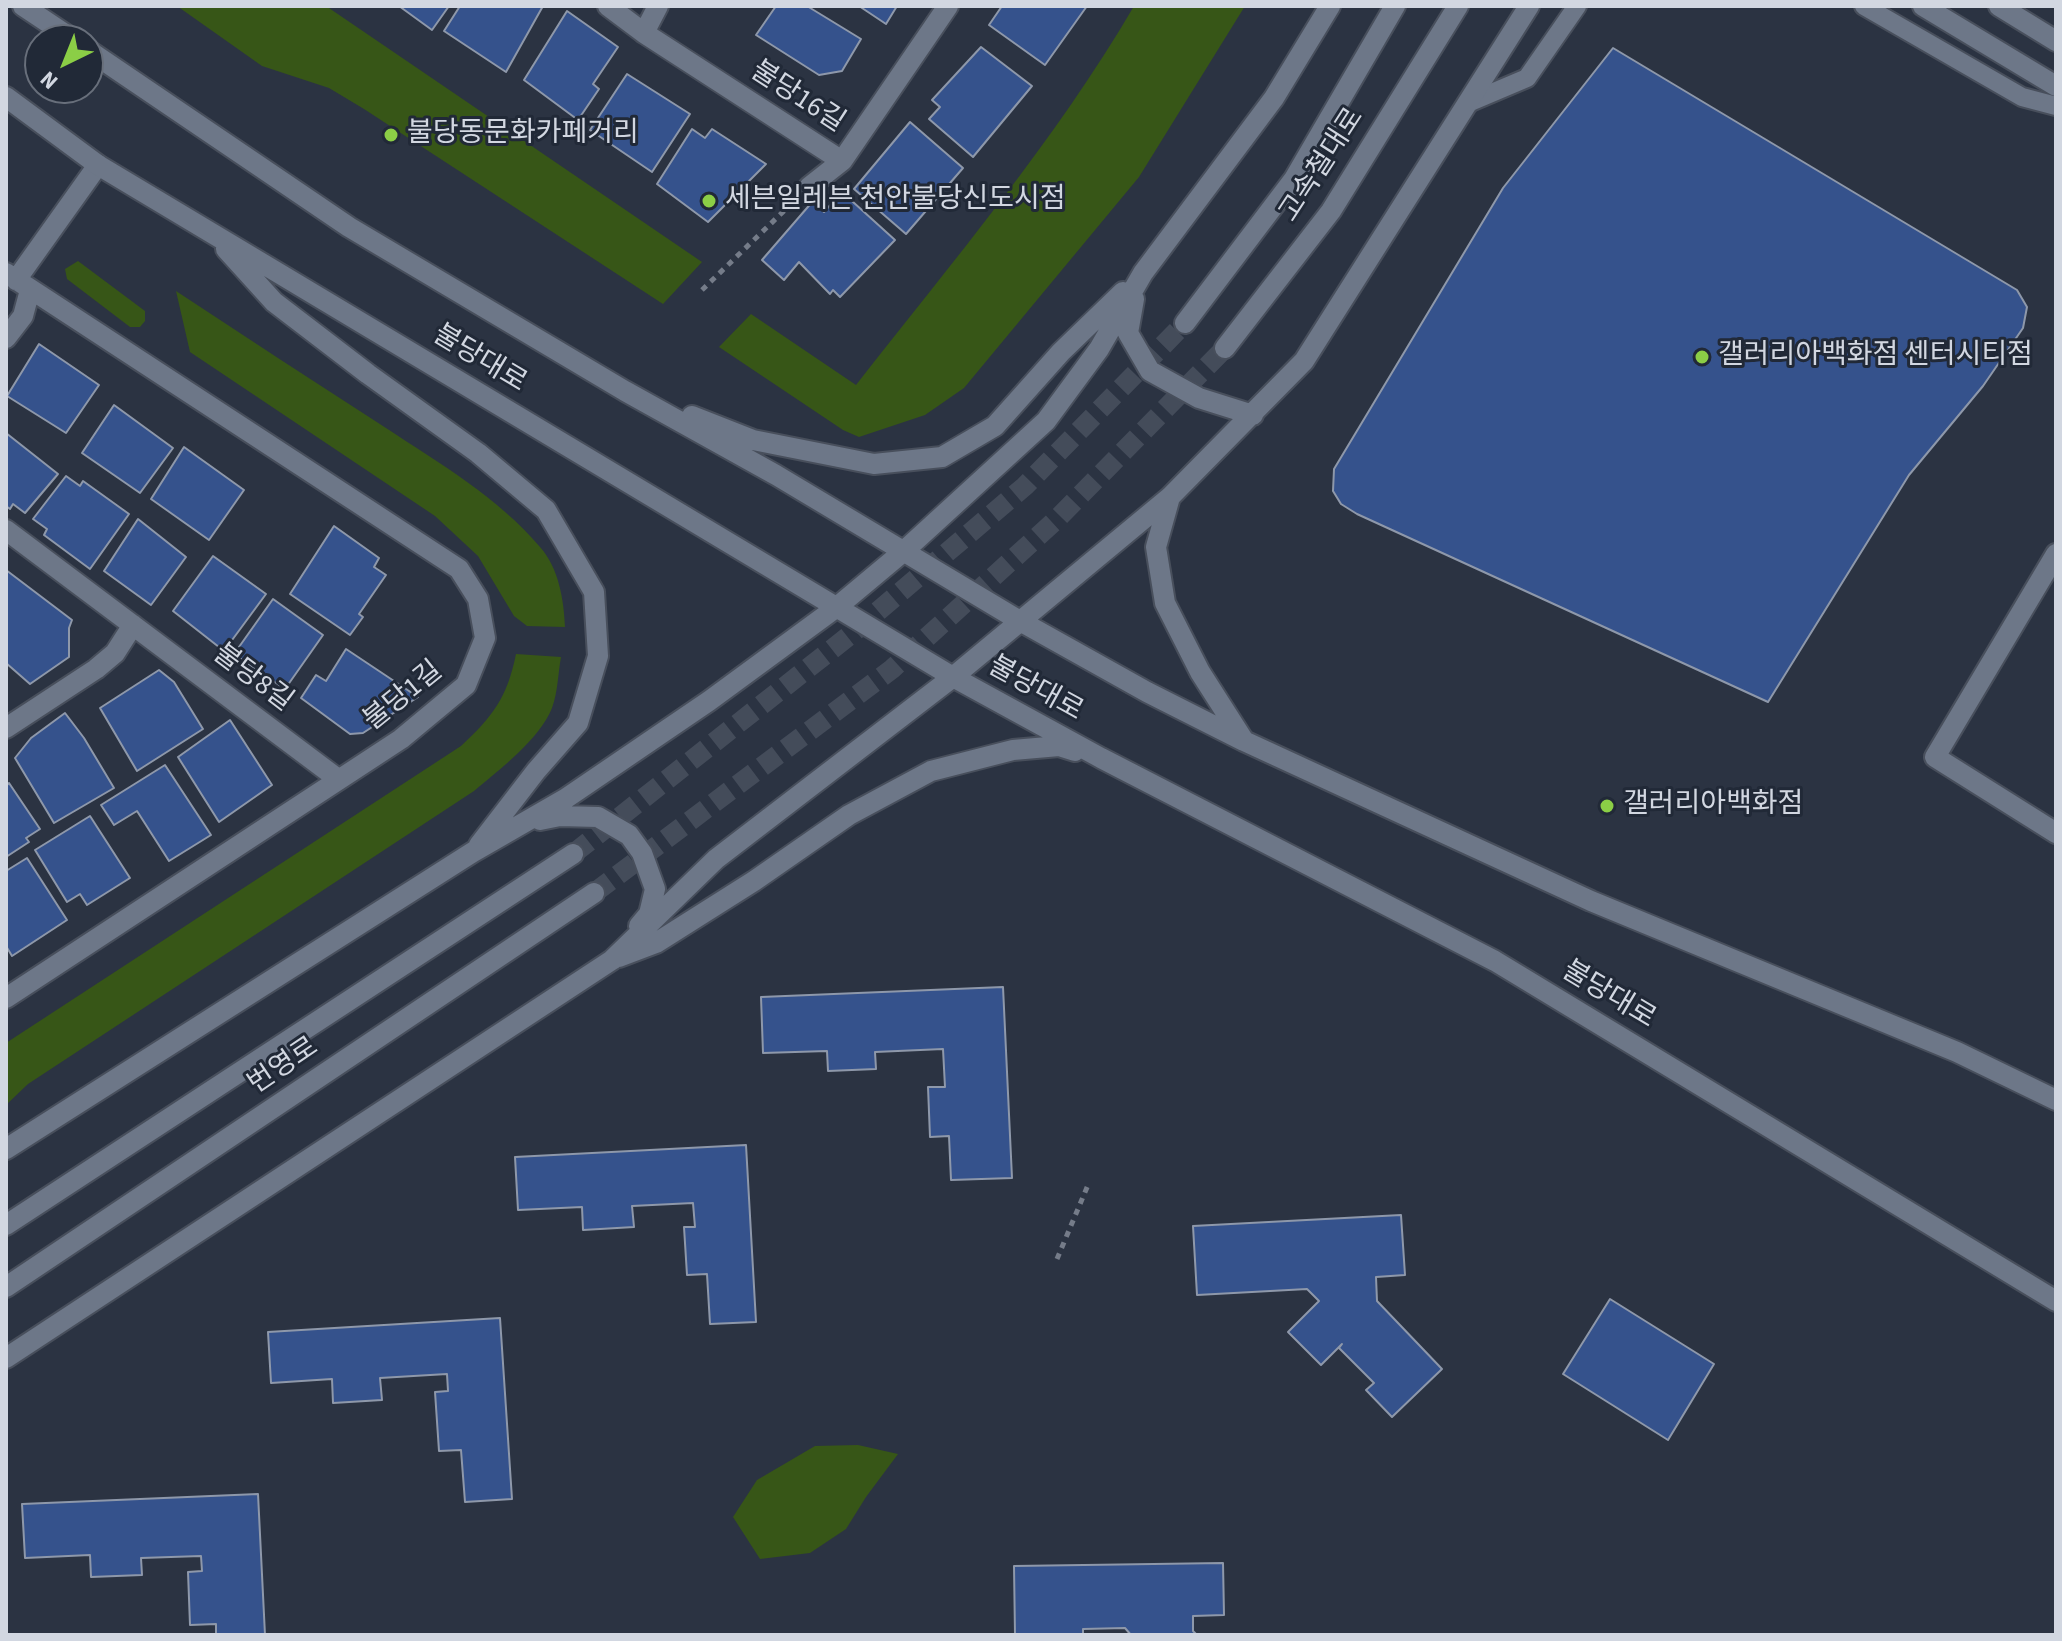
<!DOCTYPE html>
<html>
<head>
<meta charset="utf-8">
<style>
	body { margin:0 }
	#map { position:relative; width:2062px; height:1641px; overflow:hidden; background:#2b3342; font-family:"Source Sans 3",sans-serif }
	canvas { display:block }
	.frame { position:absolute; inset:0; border:8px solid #d2d7e1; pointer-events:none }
	.north { position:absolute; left:24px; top:24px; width:80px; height:80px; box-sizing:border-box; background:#212937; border:2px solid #686f7b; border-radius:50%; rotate:223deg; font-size:22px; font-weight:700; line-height:32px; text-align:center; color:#d2d7e1 }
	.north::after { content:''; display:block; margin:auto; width:28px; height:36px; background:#8bce46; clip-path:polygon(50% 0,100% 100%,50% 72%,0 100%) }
</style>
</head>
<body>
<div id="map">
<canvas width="2062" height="1641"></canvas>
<div class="frame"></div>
<div class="north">N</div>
</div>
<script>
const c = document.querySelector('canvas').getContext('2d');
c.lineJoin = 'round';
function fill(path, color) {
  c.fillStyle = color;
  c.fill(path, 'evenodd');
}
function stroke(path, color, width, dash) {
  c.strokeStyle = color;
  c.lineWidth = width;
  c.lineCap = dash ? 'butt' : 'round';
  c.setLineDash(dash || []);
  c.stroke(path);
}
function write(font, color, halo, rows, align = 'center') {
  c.font = font + ' "Source Sans 3","Noto Sans KR",sans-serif';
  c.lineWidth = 6;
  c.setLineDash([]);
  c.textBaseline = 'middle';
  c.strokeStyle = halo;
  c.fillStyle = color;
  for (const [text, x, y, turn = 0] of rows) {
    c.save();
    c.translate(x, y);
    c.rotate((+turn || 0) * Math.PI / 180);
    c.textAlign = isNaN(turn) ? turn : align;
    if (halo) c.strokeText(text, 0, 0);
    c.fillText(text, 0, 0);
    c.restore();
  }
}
fill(new Path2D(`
	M177 6H326L702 262 663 304 364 109 329 88 262 66Z
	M1134 6H1245L1139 177 964 388 925 415 859 437 843 430 719 347 751 314 856 385C952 262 1055 141 1134 6Z
	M78 261 145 311V321L140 327H130L67 279 65 269Z
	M176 291C246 337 316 383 386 428 439 463 499 498 540 547 559 568 564 601 565 627L527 626 514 616 478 556 435 516 190 352Z
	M516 654 561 657C558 673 558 692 552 708 540 739 499 770 474 791L28 1084 6 1105V1043L461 746C493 716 507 698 516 654Z
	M858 1445 898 1454 866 1497 846 1529 810 1553 760 1559 733 1517 757 1480 815 1446Z`), '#375617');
const building = new Path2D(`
	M399 6H449L432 30Z
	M460 6H543L506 72 444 31Z
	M776 6H807L861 39 842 71 819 75 756 35Z
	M859 6H897L886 24Z
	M1002 6H1087L1045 65 989 25Z
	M567 11 618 47 593 84 599 89 578 120 524 80Z
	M981 47 1032 86 973 157 929 119 940 107 932 100Z
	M1613 48 2017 290 2027 307 2023 328 1983 386 1909 475 1768 702 1357 514 1341 504 1333 491 1334 469 1503 188Z
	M627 74 690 114 652 172 590 130Z
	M910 122 963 168 906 234 854 189Z
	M692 129 705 138 712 129 766 164 708 222 657 184Z
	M842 192 895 240 840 297 833 290 830 294 799 262 784 280 762 260 813 201 824 212Z
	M39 344 99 385 66 433 7 396Z
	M114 405 173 448 140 493 82 453Z
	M6 433 58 474 25 513 13 504 10 509 6 506Z
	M184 447 244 490 209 540 151 499Z
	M66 476 80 486 83 481 129 514 90 569 44 535 47 529 33 519Z
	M138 519 186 557 151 605 104 571Z
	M334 526 379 558 374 567 386 575 359 614 363 617 350 635 290 594Z
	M213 556 266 594 224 651 173 611Z
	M6 570 72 620 69 628V657L30 684 6 663Z
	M273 599 323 635 285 689 234 654Z
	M346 649 418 697 363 733 350 734 301 698 316 675 326 681Z
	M159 670 174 682 203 729 137 771 100 708Z
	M65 713 84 738 114 788 54 823 15 758 31 738Z
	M230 720 272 785 219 822 178 757Z
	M165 765 211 835 169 861 137 811 114 825 101 805Z
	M9 783 40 829 26 838 29 842 6 857V786Z
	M90 816 130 878 87 905 80 894 67 902 35 850Z
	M27 858 67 920 12 956 6 946V871Z
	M1003 987 1012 1178 951 1180 949 1136 930 1137 928 1087H945L943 1049 875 1052 876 1069 828 1071 827 1051 763 1053 761 997Z
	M746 1145 756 1322 710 1324 707 1274 687 1275 684 1227H695L693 1203 632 1206 634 1227 583 1230 582 1207 518 1210 515 1157Z
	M1401 1215 1405 1275 1376 1277 1377 1301 1442 1369 1392 1417 1366 1390 1374 1383 1339 1348 1342 1344 1321 1365 1288 1332 1319 1301 1307 1289 1197 1295 1193 1226Z
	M1610 1299 1714 1364 1668 1440 1563 1374Z
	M500 1318 512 1499 465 1502 461 1450 439 1451 435 1392 448 1391 447 1374 380 1378 382 1400 333 1403 332 1379 271 1383 268 1332Z
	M258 1494 265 1635H216V1624L190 1625 188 1572 202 1571 201 1556 141 1558 142 1575 91 1577 90 1555 25 1558 22 1504Z
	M1223 1563 1224 1615 1193 1616V1631L1197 1635H1131L1125 1628 1083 1629V1635H1015L1014 1566Z`);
fill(building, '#35528c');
stroke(building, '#8e98aa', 2);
stroke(new Path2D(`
	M573 854 850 635 1025 486 1185 323
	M594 893 892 669 1058 518 1225 348`), '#444c5a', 20, [20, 10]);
const lane = new Path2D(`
	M1864 6 2022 97 2056 106
	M1468 103 1527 78 1577 6`);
const street = new Path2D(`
	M608 6 644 33 842 161 948 6
	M644 33 658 6
	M809 187 842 161
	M6 273 459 569 478 599 485 638 466 685 401 739 6 998
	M16 280 98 165
	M6 338 23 316 30 290
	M6 530 338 779
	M6 728 96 669 115 653 133 625`);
const secondary = new Path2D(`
	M23 6 74 40
	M1923 6 2056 86
	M1999 6 2056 41
	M88 50 349 227 625 391 776 475 1020 621 1147 692 1244 741 1591 901 1957 1052 2056 1100
	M6 97 98 165 953 677 1101 758 1495 961 2056 1301
	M226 249 274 302 368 374 478 453 546 510 594 592 598 656 578 723 536 771 479 845
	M1134 299 1128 333 1150 371 1199 398 1253 415
	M1185 323 1294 179 1395 6
	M1225 348 1331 211 1458 6
	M692 416 753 440 874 464 942 457 995 426 1061 352 1123 292
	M1170 497 1156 547 1165 603 1200 672 1244 741
	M2056 554 1935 757 2056 833
	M540 820 560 816 598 817 629 835 642 853 655 889 649 914 639 926
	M619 957 656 943 754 881 849 815 931 771 1013 750 1059 746 1075 751
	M6 1149 473 852 565 799 709 701 837 607 904 551 1046 421 1099 349 1143 273 1274 98 1330 6
	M6 1225 573 854
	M6 1287 594 893
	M6 1358 612 960 716 859 953 677 1170 497 1304 361 1529 6`);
stroke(lane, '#484f5c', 22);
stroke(street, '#484f5c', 24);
stroke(secondary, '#484f5c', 24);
stroke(new Path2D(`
	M702 290 788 207
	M1057 1259 1088 1185`), '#757c89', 5, [6, 6]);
stroke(lane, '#6d7788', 18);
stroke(street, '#6d7788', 20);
stroke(secondary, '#6d7788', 20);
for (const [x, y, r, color] of [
	[391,135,8,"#8bce46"],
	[709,201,8,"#8bce46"],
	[1702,357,8,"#8bce46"],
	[1607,806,8,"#8bce46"]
]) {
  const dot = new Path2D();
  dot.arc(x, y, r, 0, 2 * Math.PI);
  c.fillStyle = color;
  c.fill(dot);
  stroke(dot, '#212937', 3);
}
write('28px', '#d2d7e1', '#212937', [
	["불당16길",797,98,33],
	["고속철대로",1323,166,-57],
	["불당대로",479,360,31],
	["불당8길",252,679,37],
	["불당대로",1035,690,29],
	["불당1길",404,697,-39],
	["불당대로",1608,996,31],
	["번영로",284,1067,-34]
]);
write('28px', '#d2d7e1', '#212937', [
	["불당동문화카페거리",407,135],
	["세븐일레븐 천안불당신도시점",725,201],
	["갤러리아백화점 센터시티점",1718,357],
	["갤러리아백화점",1623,806]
], 'left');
</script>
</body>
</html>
